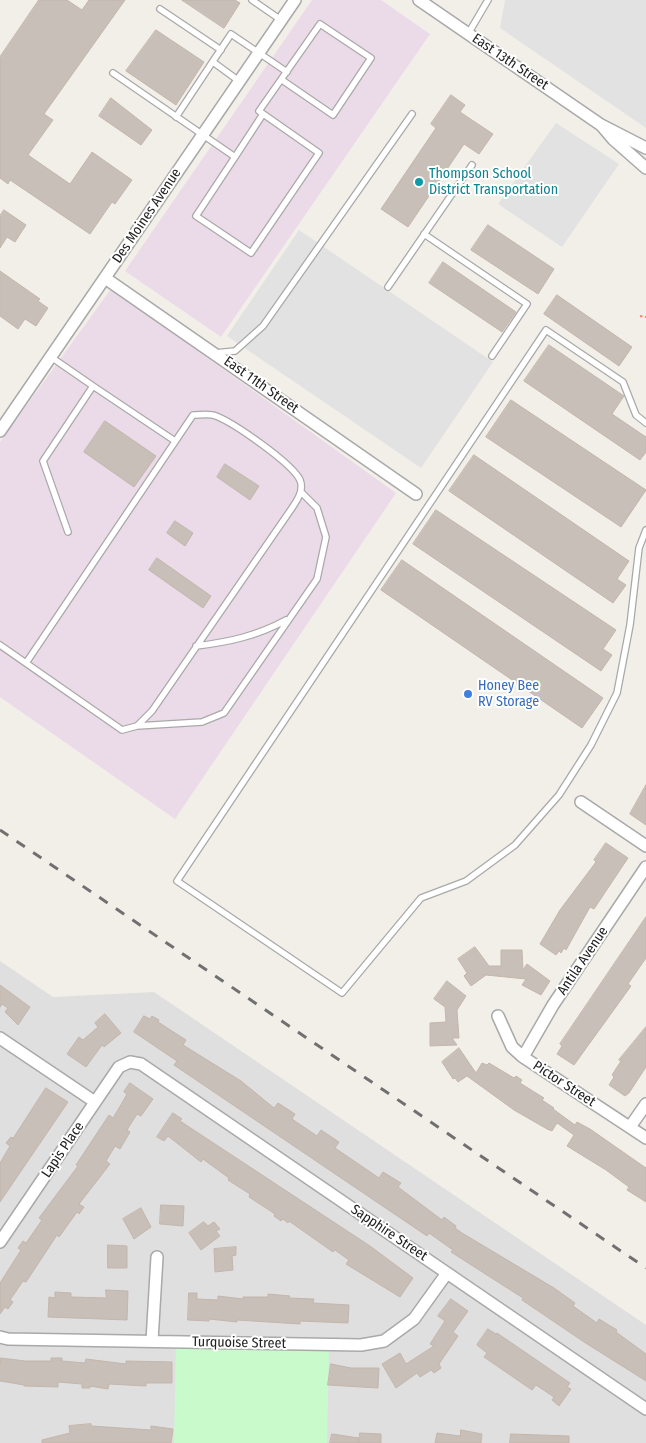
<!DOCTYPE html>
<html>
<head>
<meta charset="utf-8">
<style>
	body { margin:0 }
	canvas { display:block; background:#f2efe9 }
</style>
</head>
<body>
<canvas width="646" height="1443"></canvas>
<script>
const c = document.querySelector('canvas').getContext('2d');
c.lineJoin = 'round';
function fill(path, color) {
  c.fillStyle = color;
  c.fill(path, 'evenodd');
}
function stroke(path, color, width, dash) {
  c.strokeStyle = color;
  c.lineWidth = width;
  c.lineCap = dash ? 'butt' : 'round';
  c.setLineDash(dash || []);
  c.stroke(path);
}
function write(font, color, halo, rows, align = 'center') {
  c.font = font + ' "Fira Sans Condensed",sans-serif';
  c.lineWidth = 4;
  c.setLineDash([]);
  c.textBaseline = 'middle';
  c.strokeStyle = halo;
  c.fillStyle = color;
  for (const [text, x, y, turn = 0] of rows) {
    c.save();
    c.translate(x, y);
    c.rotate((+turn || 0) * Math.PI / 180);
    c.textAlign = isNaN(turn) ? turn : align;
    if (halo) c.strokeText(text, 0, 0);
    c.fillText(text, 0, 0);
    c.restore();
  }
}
fill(new Path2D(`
	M0 961 53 997 154 992 646 1325V1443H0Z`), '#e0dfdf');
fill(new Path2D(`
	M312 0H381L430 34 221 337 125 271Z
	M111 289 396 493 175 819 0 697V442Z`), '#ebdbe8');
fill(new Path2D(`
	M176 1346 329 1350 327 1443H174Z`), '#c8facc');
fill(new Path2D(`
	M505 0H646V128L500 28Z
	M556 123 619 164 562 247 498 204Z
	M299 230 493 362 421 468 227 336Z`), '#e2e2e2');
const building = new Path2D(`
	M39 0H67L82 10 89 0H125L44 114 53 120 28 155 70 184 92 152 132 180 115 204 112 202 90 234 10 180 8 184 0 178V57Z
	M182 0H235L240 3 224 28Z
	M156 30 204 62 176 105 126 71Z
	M451 95 465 105 460 112 493 134 479 154 464 144 408 227 381 209 436 128 431 124Z
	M111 98 152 130 141 145 99 116Z
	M4 210 26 225 15 242 7 237 0 248V216Z
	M488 225 554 269 538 294 471 250Z
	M443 262 516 312 502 332 429 283Z
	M0 271 40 299 38 301 48 308 36 326 25 319 18 329 0 316Z
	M557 295 632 347 619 366 544 314Z
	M549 345 624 396 612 414 646 437V452L640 460 524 381Z
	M511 400 646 490 621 527 486 437Z
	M105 421 156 456 134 487 84 452Z
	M474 455 629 561 617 579 626 585 613 603 449 491Z
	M225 464 259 486 250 500 217 477Z
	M436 510 616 630 603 649 612 655 601 671 413 544Z
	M175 521 193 533 185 546 167 533Z
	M157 558 211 596 203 608 149 570Z
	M402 560 603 698 582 728 381 590Z
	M646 785V825L630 814Z
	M606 843 628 858 594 909 590 907 566 950 564 948 561 953 559 951 556 955 540 944 560 910 596 862 594 860Z
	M646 917V958L628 984 631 986 574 1065 557 1054 562 1046 560 1044Z
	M475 947 489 966H501V950H522L523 970 527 964 550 981 541 995 522 985 526 979 486 975 471 986 464 976 467 973 458 959Z
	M447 981 466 996 457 1010 459 1038H452L457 1045 430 1046V1023L446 1022 445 1007 434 999Z
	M0 985 30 1007 18 1025 5 1012 8 1008 2 1004 0 1007Z
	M105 1014 121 1033 104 1047 102 1045 86 1067 67 1054 79 1037 83 1040 98 1027 95 1023Z
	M144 1016 150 1019 152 1016 159 1020 158 1022 186 1040 183 1045 241 1081 274 1108 278 1103 295 1114 292 1119 317 1136 321 1130 339 1142 335 1148 379 1178 383 1172 401 1183 398 1187 442 1220 444 1217 456 1226 455 1228 462 1233 554 1288 575 1303 573 1306 597 1323 599 1319 617 1330 616 1332 646 1354V1381L584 1342 522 1300 523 1298 451 1252 453 1250 429 1233 427 1236 174 1065 177 1061 134 1032Z
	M646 1027V1067L629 1093 625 1096 609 1085 614 1077 612 1075 621 1061 619 1060Z
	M459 1048 476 1073 482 1063 487 1065 489 1063 514 1078 516 1076 522 1080 520 1083 544 1098 542 1100 554 1108 553 1109 575 1125 577 1122 590 1129 646 1168V1202L627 1190 629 1187 606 1170 567 1146 574 1135 557 1123 552 1131 547 1129 514 1110 467 1076 458 1082 455 1078 453 1079 442 1062Z
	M130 1083 153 1099 141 1116 137 1114 127 1130 130 1132 120 1149 115 1146 106 1161 110 1164 79 1204 84 1207 79 1214 77 1212 59 1237 57 1235 26 1282 23 1281 10 1300 13 1302 8 1309 5 1307 0 1314V1283L21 1250 18 1248 23 1241 26 1243 42 1220 39 1218 78 1166 76 1165 109 1115 113 1118 122 1103 127 1094 124 1092Z
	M46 1088 68 1102 0 1202V1163L10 1146 6 1143 11 1137 13 1138Z
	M173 1113 182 1119 180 1121 370 1246 413 1278 400 1297 346 1264 349 1260 335 1250 333 1252 289 1221 288 1223 283 1219 281 1221 274 1216 275 1214 249 1197 250 1194 228 1180 229 1178 203 1159 201 1162 168 1136 164 1141 157 1137Z
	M161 1205 184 1206 183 1226 160 1224Z
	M141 1208 151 1227 134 1239 123 1219Z
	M204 1222 208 1226 214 1222 220 1229 216 1231 220 1236 201 1250 189 1233Z
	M108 1245 127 1246V1268H108Z
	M236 1247V1255L232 1256 233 1270 215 1272 214 1249Z
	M106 1290 128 1291 127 1320 48 1317 49 1297 55 1298V1292L71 1293V1297L106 1298Z
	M189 1293H197V1299L218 1300V1296L243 1299V1297H268V1294L290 1296 289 1298 314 1299 313 1303 349 1305 348 1323 300 1321V1324L237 1320V1322L209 1319V1321L188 1320Z
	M451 1299 468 1311 453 1332 458 1336 439 1364 441 1368 434 1373 431 1370 420 1377 417 1373 396 1388 382 1364 400 1353 406 1364 434 1346 430 1344 445 1321 438 1316Z
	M488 1329 496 1334 497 1333 570 1383 567 1387 571 1389 559 1406 552 1400 554 1397 536 1385 532 1390 484 1357 487 1353 477 1345Z
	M1 1358 25 1361H51V1358H62V1361L85 1363 86 1359 126 1364V1361L172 1362V1383H146V1386L109 1384 108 1389 90 1386V1388H82V1384L58 1382V1387L24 1386V1385L0 1381Z
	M331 1364 351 1368H379L378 1388 328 1385Z
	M91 1424V1426L151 1430V1426L173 1429 171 1443H42V1440L70 1433 69 1426Z
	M461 1430 482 1434 481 1443H435L437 1433 460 1436Z
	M360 1433 381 1434V1443H359Z
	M332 1434 359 1438V1443H330Z
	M511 1434 569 1436V1443H510Z`);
fill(building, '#c7bfb8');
stroke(building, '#c4b6ab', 1);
const service = new Path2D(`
	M252 0 281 20
	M160 9 221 50
	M468 34 488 0
	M213 62 239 81
	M113 73 235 157 196 216 251 253 319 153 259 111 320 24 371 58 333 115 282 80
	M176 117 231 34 287 72
	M235 157 263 114
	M424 234 527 304 492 356
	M388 287 472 165
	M215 353 235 351 263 326 412 114
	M51 357 93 386 43 461 68 532
	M93 386 175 441
	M646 423 636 415 623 382 546 330 177 881 342 993 421 898 466 881 515 845 559 795 591 745 617 693 630 625 639 548 646 530
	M0 645 122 730 137 726 152 711 292 508C298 499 304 490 300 480 292 463 234 423 216 416 210 413 200 415 193 415L26 663
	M196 646C229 642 257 636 286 620
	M137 726 202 722 224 713 317 579 326 537 317 508 301 492`);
const minor = new Path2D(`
	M419 0 601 125 646 148
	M602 126 613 139 646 168
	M105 278 416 494
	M0 431 295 0
	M581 802 646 846
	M498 1016 512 1047 523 1057 646 1138
	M0 1038 95 1102
	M523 1057 553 1005 646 867
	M630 1127 646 1104
	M0 1242 119 1067 130 1062 141 1064 646 1409
	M0 1337 8 1339 361 1345 384 1341 414 1319 447 1273
	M152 1341 157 1257`);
stroke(service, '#a9a9a9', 8);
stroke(minor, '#a9a9a9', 14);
stroke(new Path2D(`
	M640 316 646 317`), '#fa8072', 2, [2.5, 2.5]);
stroke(service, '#fff', 5.5);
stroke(minor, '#fff', 11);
stroke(new Path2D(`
	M0 830 646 1268`), '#707070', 3, [10, 10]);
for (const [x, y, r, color] of [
	[419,182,5,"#0f9aa8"],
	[468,694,5,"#3f7fe0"]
]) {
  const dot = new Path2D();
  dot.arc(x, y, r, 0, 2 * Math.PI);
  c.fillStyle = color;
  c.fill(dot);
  stroke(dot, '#fff', 2);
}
write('14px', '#222', '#fff', [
	["East 13th Street",510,62,34],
	["Des Moines Avenue",147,216,-56],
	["East 11th Street",261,385,35],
	["Antila Avenue",583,961,-56],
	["Pictor Street",564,1084,33],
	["Lapis Place",63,1150,-56],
	["Sapphire Street",389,1233,34],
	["Turquoise Street",239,1343,1]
]);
write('14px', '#0d838f', '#fff', [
	["Thompson School",429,174],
	["District Transportation",429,190]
], 'left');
write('14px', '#366cbe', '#fff', [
	["Honey Bee",478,686],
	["RV Storage",478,702]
], 'left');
</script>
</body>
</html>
